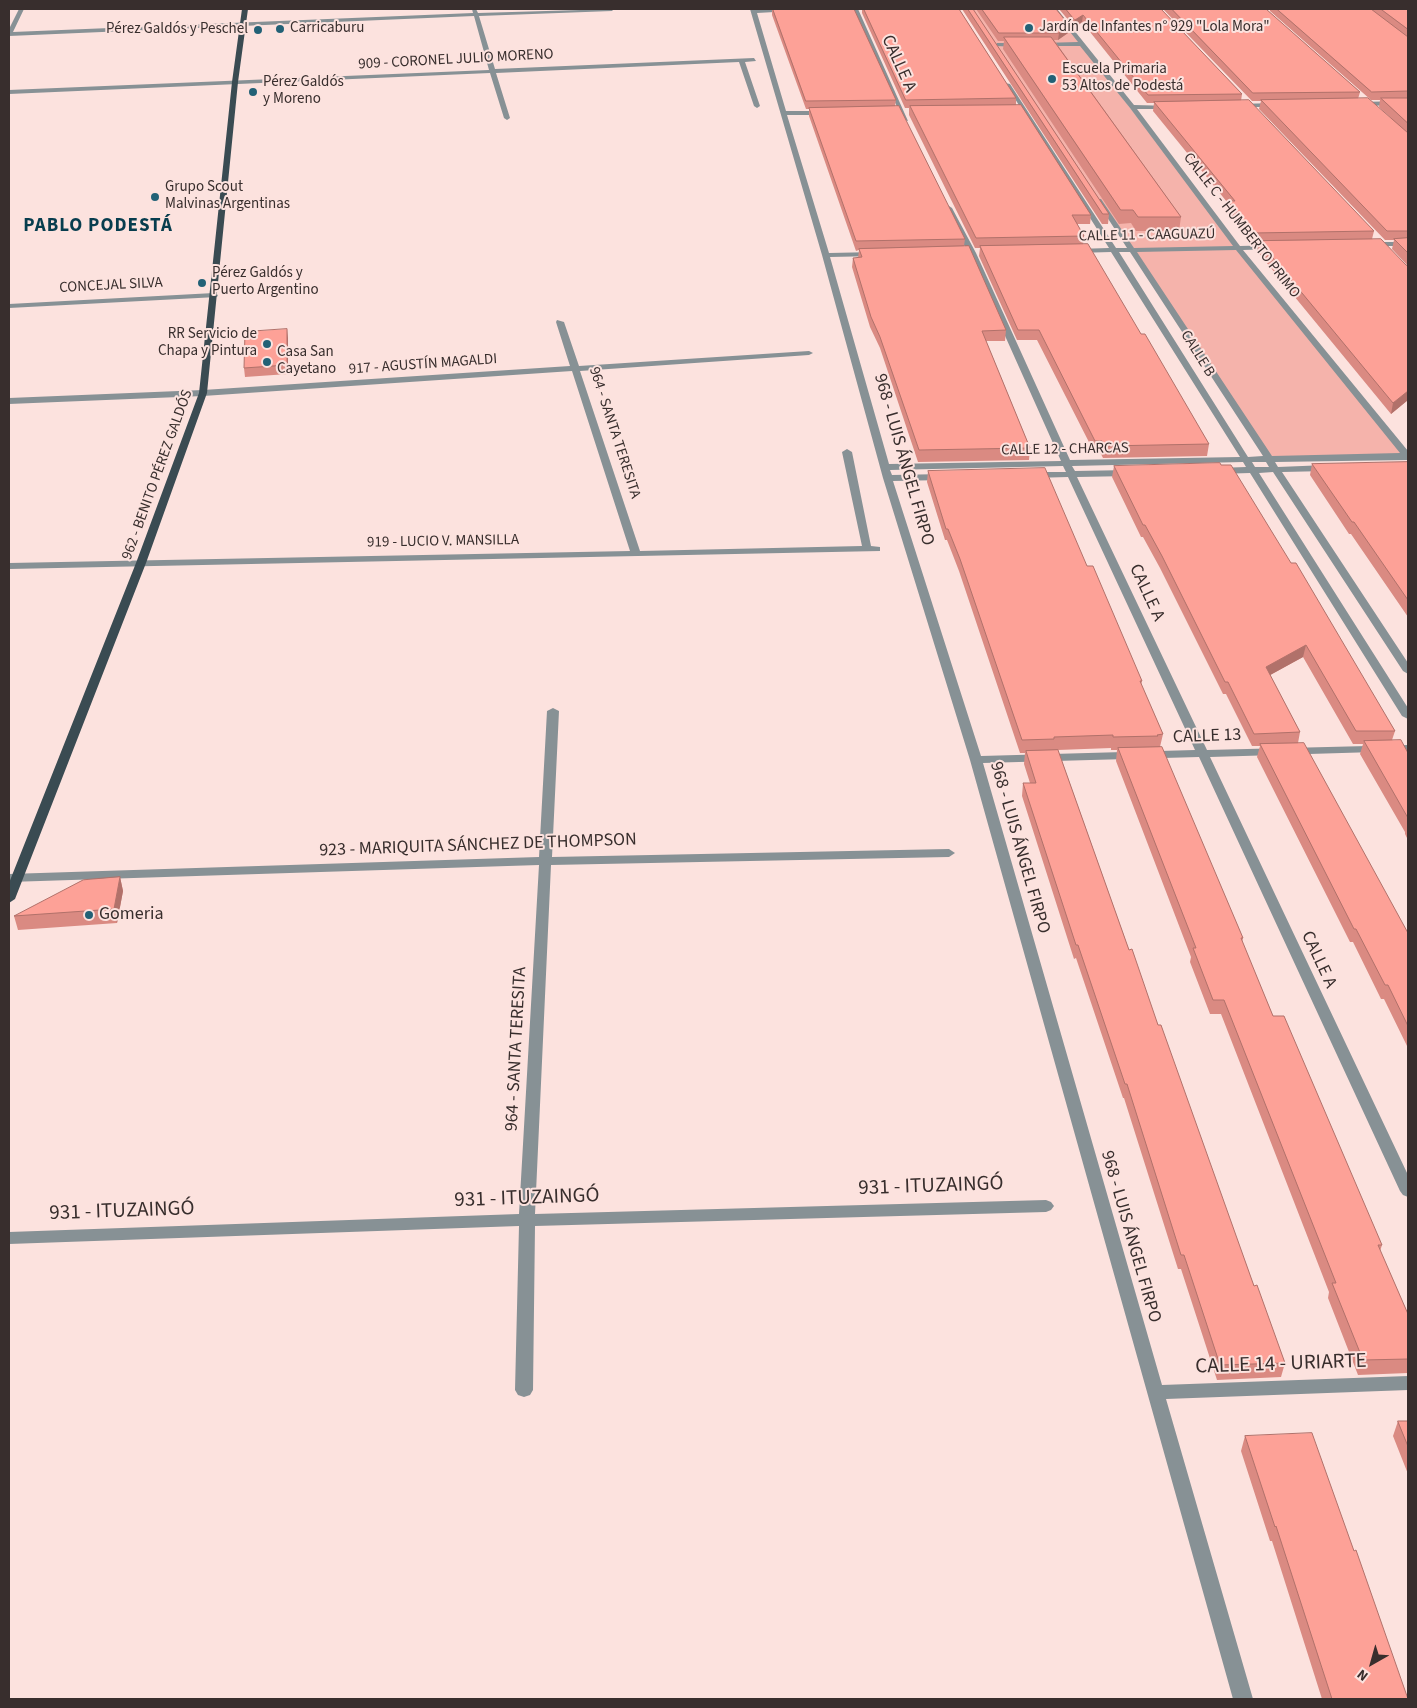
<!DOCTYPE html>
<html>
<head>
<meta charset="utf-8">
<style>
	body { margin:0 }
	#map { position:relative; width:1417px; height:1708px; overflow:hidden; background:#fce2de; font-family:"Source Sans 3",sans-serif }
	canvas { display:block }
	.frame { position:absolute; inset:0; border:10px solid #382e2d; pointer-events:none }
	.north { position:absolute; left:1347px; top:1638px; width:50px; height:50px; -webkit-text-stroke:4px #fce2de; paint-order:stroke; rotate:218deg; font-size:14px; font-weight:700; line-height:20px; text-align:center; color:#382e2d }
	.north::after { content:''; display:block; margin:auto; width:18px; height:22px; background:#382e2d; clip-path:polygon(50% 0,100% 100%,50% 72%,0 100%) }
</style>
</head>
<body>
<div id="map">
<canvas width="1417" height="1708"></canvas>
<div class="frame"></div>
<div class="north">N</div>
</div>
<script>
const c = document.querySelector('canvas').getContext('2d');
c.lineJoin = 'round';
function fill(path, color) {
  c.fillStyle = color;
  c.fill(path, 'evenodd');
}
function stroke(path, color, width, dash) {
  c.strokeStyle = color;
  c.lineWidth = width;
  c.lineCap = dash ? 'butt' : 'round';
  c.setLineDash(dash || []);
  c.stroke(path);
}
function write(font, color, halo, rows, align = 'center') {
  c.font = font + ' "Source Sans 3",sans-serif';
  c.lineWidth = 4;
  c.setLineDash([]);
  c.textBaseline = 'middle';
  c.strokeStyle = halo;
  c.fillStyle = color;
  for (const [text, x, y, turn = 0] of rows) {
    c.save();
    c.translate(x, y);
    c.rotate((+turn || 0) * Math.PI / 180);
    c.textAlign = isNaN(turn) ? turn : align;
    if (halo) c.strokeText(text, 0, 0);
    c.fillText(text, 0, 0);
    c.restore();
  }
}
fill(new Path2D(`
	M972 9H1054L1238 248 1407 456 1269 458Z`), '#f5b3ab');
fill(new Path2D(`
	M19 9H24L13 32 473 13 472 9H476L478 13 614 9 612 11 479 16 495 69 754 58 756 61 745 62 760 106 757 108 754 106 739 62 496 73 510 118 507 120 504 118 490 73 9 94V90L489 70 474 16 9 36V29Z
	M750 9 792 11 757 13 786 111H826L829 113 826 115H787L829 253 876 252 880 254 876 256 830 257 889 464 1061 461 968 253 946 208 949 206 952 208 976 253 1070 460 1240 457 1111 252 1076 253 1072 251 1076 249 1109 248 1005 83 1010 84 1116 248H1127L1096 200 1097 199H1101L1134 248 1233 246 1130 108 1080 46H1039L1041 43 1078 42 1052 9H1057L1134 105 1172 106 1170 109H1137L1240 246 1279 245 1280 247 1276 249 1243 250 1408 451V460L1275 462 1278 467 1327 465 1332 468 1327 471 1282 472 1408 663V674L1403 671 1273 472 1259 473 1408 708V719L1402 716 1250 473 1217 474 1212 471 1217 468 1246 467 1243 462 1072 466 1075 471 1130 470 1135 473 1130 476 1077 477 1207 750 1408 745V751L1210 757 1408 1175V1197L1403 1195 1400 1191 1199 757 983 763 1162 1385 1408 1376V1390L1166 1399 1253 1699H1233L970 760 883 478 822 255ZM1236 250 1400 453 1272 456 1137 252ZM1119 252H1130L1263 456 1248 457ZM1252 462H1266L1269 467H1255ZM1063 466 1066 472H1033L1028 475 1033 478 1068 477 1195 750 981 756 893 481 945 480 950 477 945 474 892 475 890 470Z
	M853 9H858L908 121 903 120Z
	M997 43H1021L1024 45 1021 47 995 46Z
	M1408 101V105L1357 106 1354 104 1357 102Z
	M1237 104 1277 103 1280 105 1277 107H1235Z
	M1368 242H1408V246H1371L1367 244Z
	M214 293 218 295 217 297 9 308V304Z
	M557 320 564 322 579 366 809 351 813 353 809 355 580 371 640 551 862 546 842 452 847 449 852 452 871 546 880 547V551L9 569V563L630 551 572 371 203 396 9 404V398L203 390 570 366 556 322Z
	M553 708 559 711 552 857 949 849 955 853 949 857 551 865 535 1214 1046 1200 1051 1202 1054 1206 1051 1210 1046 1212 535 1226 533 1390 530 1395 524 1397 518 1395 515 1390 519 1226 9 1244V1232L519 1214 539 865 9 882V874L539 857 547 711Z`), '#879195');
fill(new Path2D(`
	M242 9H248L238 82 207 393 146 563 15 899 9 903V883L136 563 199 393 232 82Z`), '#3a4b52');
fill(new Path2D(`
	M772 9H854L896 100 895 106 965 239 964 246 1006 330 1005 341H986L1030 448 1029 460 918 462 880 348 870 327 852 267 853 258H858L859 250 856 251 809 116V109H806L772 15Z
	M862 9H959L1016 98V105L1091 215 1090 224H1077L1084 236 1083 245 1141 334 1209 444 1207 456 1103 458 1100 452H1094L1037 340H1017L979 256 980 248H975L909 115V108H905L862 13Z
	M962 9H973L1109 214 1108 224H1102Z
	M976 9H1056L1068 33 1058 40H1054L1181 217 1179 231H1136L1131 223 1119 224 1003 49 1004 41H998Z
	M1059 9H1161L1242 94 1241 101 1374 231 1372 239 1406 265 1408 266V400L1391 414 1257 251 1259 243H1251L1226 210 1227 202 1153 111 1154 103H1147L1082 22 1075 28Z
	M1163 9H1266L1360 92 1358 99 1392 119 1379 107 1380 100H1371L1270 11V9H1408V266L1392 249 1394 240H1385L1259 109 1261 101H1252Z
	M288 338V374L245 377 244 368Z
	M1408 462V617L1351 534H1349L1310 475 1312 464Z
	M1114 466 1291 563 1395 731 1392 740 1408 753V840L1405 834V832L1360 754 1363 744H1353L1303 657 1270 675 1300 732 1298 743 1408 933V1048L1384 999H1381L1353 942H1350L1257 757 1260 746H1252L1226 694H1223L1160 568 1143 537H1141L1112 477Z
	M928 471 1087 566 1142 681 1141 685 1163 734 1160 747 1243 938 1242 942 1273 1016 1382 1245 1380 1251 1408 1314V1373L1358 1375 1328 1298 1329 1292 1221 1014H1210L1190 962 1191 957 1116 761 1117 750H1111V748L1058 750 1129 950 1158 1025 1254 1286 1285 1363 1281 1377 1217 1380 1181 1269H1178L1124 1098H1123L1076 958 1074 959 1022 796 1023 783H1030L1024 764 1025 753H1020L959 571 947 540H945L927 482Z
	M120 877 123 891 117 923 18 930 14 916Z
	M1398 1421H1408V1474L1393 1436Z
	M1245 1436 1408 1699H1322L1272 1541H1270L1241 1451Z`), '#da8a82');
fill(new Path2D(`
	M1083 15 1082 22 1075 28V20Z
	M1069 25 1068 33 1058 40 1059 33Z
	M287 329 288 338V374L287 365Z
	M1408 391V400L1391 414 1393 403Z
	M1306 645 1303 657 1263 679 1266 667Z
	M120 877 123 891 117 923 114 909Z`), '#b1716a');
const building = new Path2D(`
	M773 9H854L896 100 806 101Z
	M864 9H959L1016 98 906 100Z
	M968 9H973L1109 214H1103Z
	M982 9H1056L1069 25 1059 33H999Z
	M1066 9H1161L1242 94 1148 95 1083 15 1075 20Z
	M1172 9H1266L1360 92 1253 93Z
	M1277 9H1371L1408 37V91L1372 92Z
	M1381 9H1408V29Z
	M1004 37H1051L1181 217H1138L1133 210H1121Z
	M1368 98 1408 133V231H1387L1261 100Z
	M1381 98H1408V123Z
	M1249 100 1374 231 1253 233 1228 201H1235L1154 102Z
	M1021 105 1091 215H1072L1084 236 976 238 910 106Z
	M899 106 965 239 856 241 809 108Z
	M1408 238V253L1394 239Z
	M1381 239 1406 265 1408 266V391L1393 403 1259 241Z
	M1088 244 1141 334H1145L1209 444 1104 446 1102 441H1095L1039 330H1018L980 246Z
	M969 246 1006 330 982 331 1030 448 919 450 880 337 871 317 853 258 862 257 859 249Z
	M287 329V365L244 368 245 332Z
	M1408 462V600L1354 522H1352L1312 464Z
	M1220 463 1221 465H1231L1291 563H1296L1395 731H1356L1306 645 1266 667 1300 732 1254 734 1228 682H1225L1162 556 1145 525H1143L1114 466Z
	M1045 468 1087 566H1093L1142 681H1140L1163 734 1157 735 1158 736 1113 737V735L1054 737V739L1022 740 960 559 948 529H946L928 471Z
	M1401 740 1408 753V818L1364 741Z
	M1304 743 1408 933V1026L1388 985H1385L1356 929H1354L1260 744Z
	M1162 747 1243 938H1241L1273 1016H1284L1382 1245H1378L1408 1314V1359L1363 1360 1332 1283H1336L1224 1000H1213L1193 948H1196L1118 748Z
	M1058 750 1129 950 1132 949 1158 1025H1161L1254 1286 1257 1285 1285 1363 1220 1365 1184 1255H1181L1127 1084H1125L1078 945H1076L1023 783H1036L1026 751Z
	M120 877 114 909 14 916 83 880Z
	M1398 1421H1408V1446Z
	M1312 1433 1354 1551 1356 1550 1408 1699H1332L1276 1526 1275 1527 1245 1436Z`);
fill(building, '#fda197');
stroke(building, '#b1716a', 1);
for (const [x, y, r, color] of [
	[1029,28,5,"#226176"],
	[280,29,5,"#226176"],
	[258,30,5,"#226176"],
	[1052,79,5,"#226176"],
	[253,92,5,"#226176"],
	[155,197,5,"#226176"],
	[202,283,5,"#226176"],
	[267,344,5,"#226176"],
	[267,362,5,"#226176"],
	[89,915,5,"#226176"]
]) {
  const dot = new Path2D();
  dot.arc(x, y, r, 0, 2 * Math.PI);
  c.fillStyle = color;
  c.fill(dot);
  stroke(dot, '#fce2de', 2);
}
write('15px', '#382e2d', '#fce2de', [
	["Jardín de Infantes n° 929 \"Lola Mora\"",1039,28],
	["Carricaburu",290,29],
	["Pérez Galdós y Peschel",248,30,"right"],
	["Escuela Primaria",1062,70],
	["53 Altos de Podestá",1062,87],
	["Pérez Galdós",263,83],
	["y Moreno",263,100],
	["Grupo Scout",165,188],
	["Malvinas Argentinas",165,205],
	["Pérez Galdós y",212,274],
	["Puerto Argentino",212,291],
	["RR Servicio de",257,335,"right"],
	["Chapa y Pintura",257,352,"right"],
	["Casa San",277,353],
	["Cayetano",277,370]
], 'left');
write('15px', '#382e2d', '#fce2de', [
	["909 - CORONEL JULIO MORENO",456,60,-3],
	["CALLE C - HUMBERTO PRIMO",1241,226,52],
	["CALLE 11 - CAAGUAZÚ",1147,236,-1],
	["CONCEJAL SILVA",111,286,-3],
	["CALLE B",1197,354,58],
	["917 - AGUSTÍN MAGALDI",423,365,-4],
	["964 - SANTA TERESITA",614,433,72],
	["CALLE 12 - CHARCAS",1065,450,-1],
	["962 - BENITO PÉREZ GALDÓS",158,475,-70],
	["919 - LUCIO V. MANSILLA",443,542,-1]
]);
write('18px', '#382e2d', '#fce2de', [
	["CALLE A",898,64,66],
	["968 - LUIS ÁNGEL FIRPO",903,460,74],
	["CALLE A",1146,593,65],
	["CALLE 13",1207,737,-2],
	["923 - MARIQUITA SÁNCHEZ DE THOMPSON",478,846,-2],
	["968 - LUIS ÁNGEL FIRPO",1019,848,74],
	["CALLE A",1318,960,65],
	["964 - SANTA TERESITA",517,1049,-87],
	["968 - LUIS ÁNGEL FIRPO",1130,1237,74]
]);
write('18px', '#382e2d', '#fce2de', [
	["Gomeria",99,915]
], 'left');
c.letterSpacing = '1px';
write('bold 19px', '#073d4e', '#fce2de', [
	["PABLO PODESTÁ",98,227]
]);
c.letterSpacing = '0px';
write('21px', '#382e2d', '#fce2de', [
	["931 - ITUZAINGÓ",931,1187,-2],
	["931 - ITUZAINGÓ",527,1199,-2],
	["931 - ITUZAINGÓ",122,1212,-2],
	["CALLE 14 - URIARTE",1281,1365,-2]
]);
</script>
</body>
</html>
